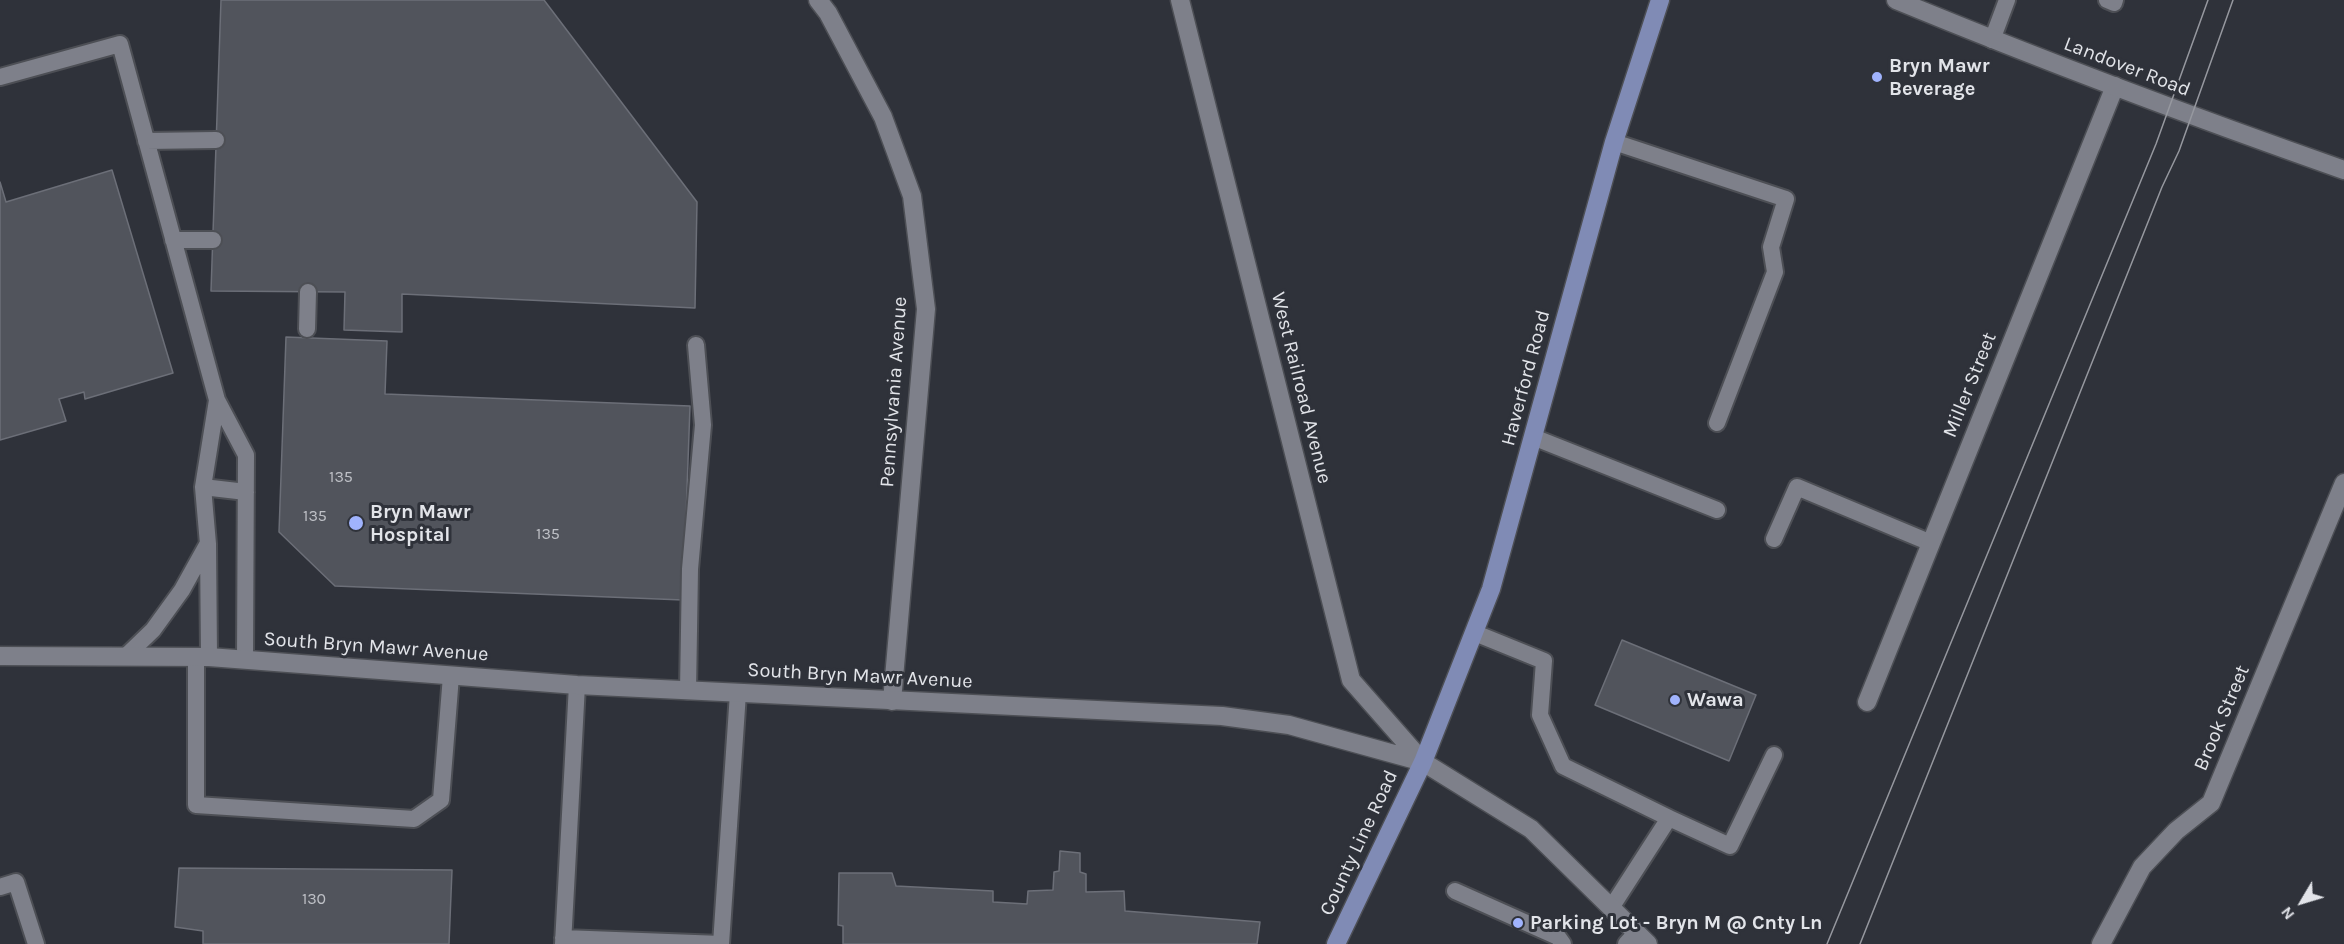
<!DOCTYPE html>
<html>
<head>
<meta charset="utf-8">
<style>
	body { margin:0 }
	#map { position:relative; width:2344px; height:944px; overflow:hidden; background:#2f323a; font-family:Karla,sans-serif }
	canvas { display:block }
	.north { position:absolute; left:2272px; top:872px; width:60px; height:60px; -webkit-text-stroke:4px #2f323a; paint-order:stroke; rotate:232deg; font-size:16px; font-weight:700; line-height:24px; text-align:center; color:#e2e4e9 }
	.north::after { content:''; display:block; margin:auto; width:21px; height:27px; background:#e2e4e9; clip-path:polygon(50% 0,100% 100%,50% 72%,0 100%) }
</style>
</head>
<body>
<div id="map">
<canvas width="2344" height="944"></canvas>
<div class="north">N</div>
</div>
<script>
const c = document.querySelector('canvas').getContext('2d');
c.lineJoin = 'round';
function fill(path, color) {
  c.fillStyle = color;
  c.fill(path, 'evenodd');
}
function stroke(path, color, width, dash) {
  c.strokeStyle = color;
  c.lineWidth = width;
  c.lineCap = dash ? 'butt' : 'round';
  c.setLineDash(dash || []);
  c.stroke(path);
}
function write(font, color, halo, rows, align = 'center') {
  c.font = font + ' Karla,sans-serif';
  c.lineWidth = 6;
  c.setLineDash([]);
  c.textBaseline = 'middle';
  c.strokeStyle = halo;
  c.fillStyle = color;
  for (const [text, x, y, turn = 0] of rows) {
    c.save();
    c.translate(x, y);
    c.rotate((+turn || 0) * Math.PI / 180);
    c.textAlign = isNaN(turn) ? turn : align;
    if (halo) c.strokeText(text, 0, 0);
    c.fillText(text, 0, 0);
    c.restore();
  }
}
const building = new Path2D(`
	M221 0H544L697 202 695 308 402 294V332L344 330 345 292 211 291Z
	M112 170 173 373 85 399 84 392 59 399 66 421 0 440V182L6 202Z
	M286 337 387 341 385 394 690 406 683 600 335 586 279 532Z
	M1622 640 1756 695 1729 761 1595 705Z
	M1060 851 1080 853V872L1086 874V892L1124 891 1125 911 1260 922 1257 944H843V926L838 925 839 873H892L896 886 993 891V902L1027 904 1028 891 1053 890 1054 872 1059 871Z
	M179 868 452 870 449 944H203V931L175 927Z`);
fill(building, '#51545c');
stroke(building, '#6c6f78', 1.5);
const lane = new Path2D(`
	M2107 0 2114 3 2115 0
	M1992 40 2007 0
	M0 77 120 44 217 400 246 455 245 660
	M146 141 216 140
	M1614 142 1786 199 1771 247 1775 272 1717 423
	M173 240H213
	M307 329 308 292
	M1533 437 1717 510
	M203 487 246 492
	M1774 539 1797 487 1931 543
	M1475 633 1544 661 1540 715 1563 766 1669 818 1611 908
	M125 657 153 630 182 590 207 545
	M196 657V805L414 819 441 800 451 676
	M209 657 208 544 203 487 217 400
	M688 691 690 569 703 425 696 345
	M1669 818 1730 846 1774 755
	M0 887 16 882 36 944
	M1455 891 1558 937 1563 944
	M563 938 721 944
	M563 944 577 685
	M721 944 738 693
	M1626 944 1636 933`);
const street = new Path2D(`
	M818 0 828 13 883 117 912 196 926 309 892 701
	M1867 702 2115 86
	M2101 944 2142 867 2176 831 2211 803 2344 483`);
const secondary = new Path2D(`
	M1180 0 1351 680 1423 762
	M1896 0C2044 61 2193 117 2344 170
	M0 656 209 657 577 685 1222 716 1289 725 1423 762 1531 829 1648 944`);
const primary = new Path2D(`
	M1336 944 1423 762 1491 589 1614 142 1660 0`);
stroke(lane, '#4d4f55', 20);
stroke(street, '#4d4f55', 21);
stroke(secondary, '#4d4f55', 21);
stroke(primary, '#4d4f55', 21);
stroke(lane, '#7e808a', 16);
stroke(street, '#7e808a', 18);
stroke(secondary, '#7e808a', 18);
stroke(primary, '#808bb5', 18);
stroke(new Path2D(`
	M1827 944 2156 144 2208 0
	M1860 944 2162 187 2179 151 2233 0`), '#96989f', 1.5);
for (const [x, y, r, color] of [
	[1877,77,6,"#a0b3fd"],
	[356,523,8,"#a0b3fd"],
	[1675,700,6,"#a0b3fd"],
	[1518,923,6,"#a0b3fd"]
]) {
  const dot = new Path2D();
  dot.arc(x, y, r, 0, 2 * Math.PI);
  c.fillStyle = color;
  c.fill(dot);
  stroke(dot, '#2f323a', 2);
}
write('16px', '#bec0c6', null, [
	["135",341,477],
	["135",315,516],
	["135",548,534],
	["130",314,899]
]);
write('bold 20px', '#e2e4e9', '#2f323a', [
	["Bryn Mawr",1889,66],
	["Beverage",1889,89],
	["Bryn Mawr",370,512],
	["Hospital",370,535],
	["Wawa",1687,700],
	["Parking Lot - Bryn M @ Cnty Ln",1530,923]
], 'left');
write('20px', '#e2e4e9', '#2f323a', [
	["Landover Road",2127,67,21],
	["Haverford Road",1526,378,-75],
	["Miller Street",1970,385,-68],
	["West Railroad Avenue",1301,388,76],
	["Pennsylvania Avenue",894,392,-86],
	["South Bryn Mawr Avenue",376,647,4],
	["South Bryn Mawr Avenue",860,676,3],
	["Brook Street",2222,718,-67],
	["County Line Road",1359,843,-65]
]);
</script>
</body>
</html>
